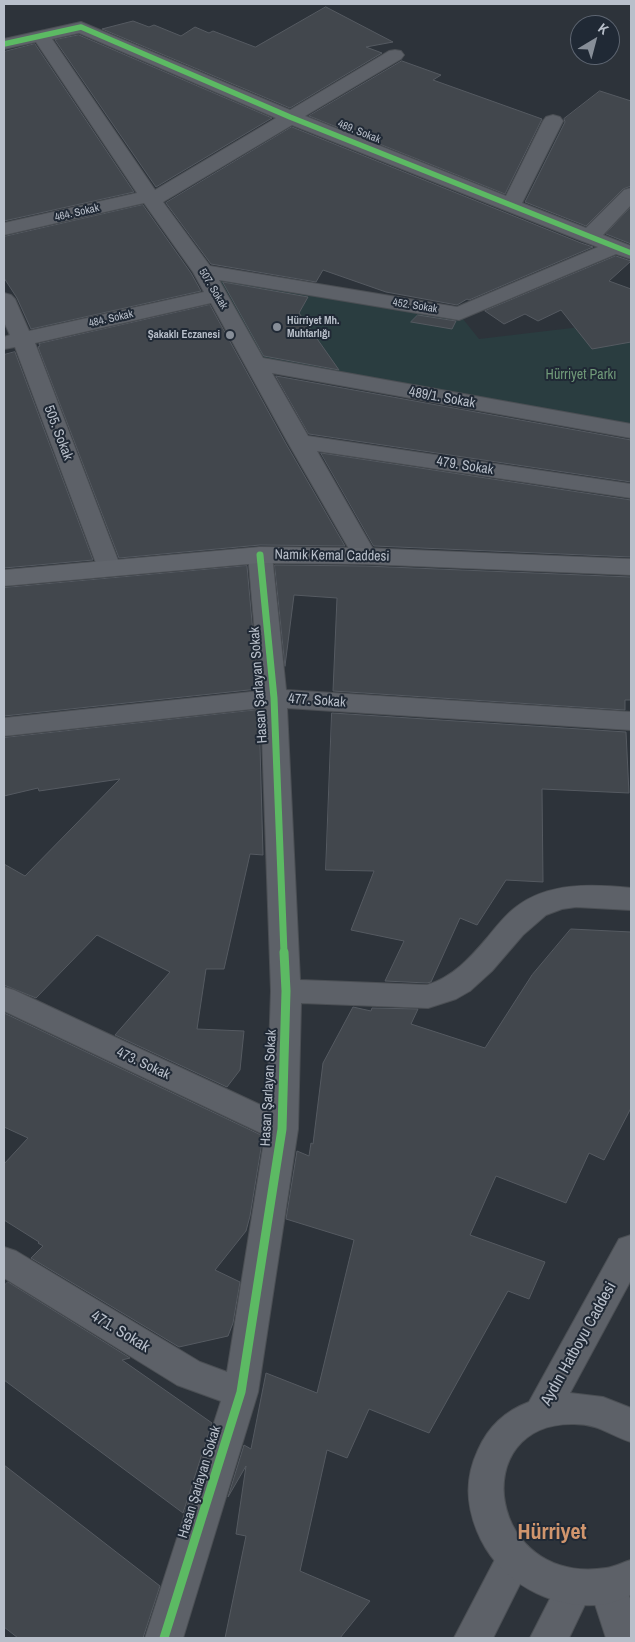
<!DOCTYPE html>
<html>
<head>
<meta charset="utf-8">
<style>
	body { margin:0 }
	#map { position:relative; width:635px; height:1642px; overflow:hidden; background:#2d333a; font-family:"Archivo Narrow",sans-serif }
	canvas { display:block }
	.frame { position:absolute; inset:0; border:5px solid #b8bfca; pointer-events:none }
	.north { position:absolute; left:570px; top:15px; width:50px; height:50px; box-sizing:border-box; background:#202935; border:1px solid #5d6571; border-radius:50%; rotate:37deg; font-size:14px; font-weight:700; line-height:20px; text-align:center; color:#b8bfca }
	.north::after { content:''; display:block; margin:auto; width:18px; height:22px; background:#878e98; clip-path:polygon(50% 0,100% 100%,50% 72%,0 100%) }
</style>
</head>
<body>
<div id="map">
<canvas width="635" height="1642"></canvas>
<div class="frame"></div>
<div class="north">K</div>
</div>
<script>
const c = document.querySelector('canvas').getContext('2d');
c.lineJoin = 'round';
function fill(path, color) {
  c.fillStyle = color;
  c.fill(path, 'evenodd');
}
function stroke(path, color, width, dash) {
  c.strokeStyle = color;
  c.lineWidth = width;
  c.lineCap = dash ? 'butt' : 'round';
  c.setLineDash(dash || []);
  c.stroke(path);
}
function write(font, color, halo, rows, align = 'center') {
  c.font = font + ' "Archivo Narrow",sans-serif';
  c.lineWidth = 4;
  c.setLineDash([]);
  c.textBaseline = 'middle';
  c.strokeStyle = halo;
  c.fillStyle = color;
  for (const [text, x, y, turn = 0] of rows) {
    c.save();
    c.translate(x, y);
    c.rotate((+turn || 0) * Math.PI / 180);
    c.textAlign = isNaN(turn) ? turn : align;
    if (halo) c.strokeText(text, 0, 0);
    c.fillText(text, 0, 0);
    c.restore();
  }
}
fill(new Path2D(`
	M203 271 459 314 479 339 631 321V432L254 363Z`), '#2a3d40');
const building = new Path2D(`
	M326 7 393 42 366 47 382 53 290 108 102 29 133 21 149 27 154 25 181 36 195 27 209 33 213 31 255 47Z
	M79 35 272 118 156 187 55 40Z
	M35 44 134 192 4 221V52Z
	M402 61 441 75 433 80 542 119 505 194 309 116Z
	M600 91 631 101V186L623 189 586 226 525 202 565 122 564 119Z
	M292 127 581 243 593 247 469 300 467 299 457 305 386 292 323 270 316 282 211 264 166 203Z
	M143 205 191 273 201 291 31 329 17 298 4 278V237Z
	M631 207V244L606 234Z
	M616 256 631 261 609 281 631 289V342L592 349 561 310 538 321 525 314 504 324 485 311Z
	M223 282 308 297 299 313 339 370 264 356Z
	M210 305 285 442 345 546 260 545 119 558 38 347 40 346 39 344Z
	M418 315 456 321 452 329 411 322Z
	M15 352 93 560 4 568V355Z
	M276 376 631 440V482L309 434Z
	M321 453 631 500V557L374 546Z
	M275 565 365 566 631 577V700H625V710L333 691 337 598 294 595 285 666Z
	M247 566 258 689 4 716V588Z
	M259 710 263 855 250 854 224 969H206L197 1029 244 1031 240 1070 227 1087 115 1035 170 972 97 935 36 998 4 985V864L25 876 120 779 39 791 38 788 4 796V738Z
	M332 713 626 732 629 793 542 789 543 882 506 880 477 925 460 918 431 982 427 983 385 981 404 941 351 930 374 871 326 870Z
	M571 929 631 932V1108L604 1160 589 1153 566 1203 496 1176 470 1235 545 1262 529 1299 508 1291 429 1433 369 1409 347 1458 327 1450 300 1571 370 1601 340 1638H225L246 1536 236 1534 246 1466 228 1497 244 1445 251 1449 266 1373 317 1393 354 1240 286 1219 297 1151 309 1156 311 1143 313 1144 323 1063 353 1007 371 1011 372 1008 418 1009 411 1024 485 1048 532 975Z
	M4 1013 263 1136 250 1216 246 1231 215 1270 240 1282 233 1323 228 1336 179 1347 31 1258 43 1246 38 1243 39 1242 4 1220V1164L28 1138 4 1127Z
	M8 1282 130 1358 122 1360 212 1423 183 1513 4 1380V1286Z
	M4 1465 160 1586 143 1638H18L4 1627Z`);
fill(building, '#42474d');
stroke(building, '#555a61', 1);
const minor = new Path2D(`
	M81 22 290 110 389 51 395 50 401 51 404 55 401 59 305 116 506 196 543 121 546 117 553 115 560 117 563 121 522 203 586 228 624 190 631 188V205L603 235 631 246V259L616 254 459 320 219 280 263 358 631 424V438L272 373 308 436 631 484V498L317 451 377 556 374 561 365 564 356 561 287 441 211 303 35 343 121 568 118 574 109 576 100 574 15 347 4 349V337L10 335 4 322V293L11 295 15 299 29 331 204 292 193 272 144 203 4 235V223L137 193 36 42 4 49V39ZM79 33 276 118 155 190 52 39ZM292 125 582 241 598 247 457 307 210 266 163 202Z
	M260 547 269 550 272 555 286 690 631 712V730L287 708 300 980 427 985C453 977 470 958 487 938 496 927 505 915 516 907 548 882 593 884 631 888V910L576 907 562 909 546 915 523 935 492 971 470 991 456 999 428 1008 301 1003 298 1129 258 1392 183 1638H145L221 1401 177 1385 4 1278V1247L16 1251 200 1362 227 1372 265 1135 4 1011V987L14 990 267 1108 271 991 261 708 4 736V718L260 691 248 555 251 550Z
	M515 1541 528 1546 533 1558 493 1638H454L502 1546Z
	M608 1568 621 1574 631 1601V1638H606L591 1592 569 1638H530L562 1575 575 1569 588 1575 591 1582 595 1574Z`);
const tertiary = new Path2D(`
	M631 1235V1280L570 1393 603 1397 631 1408V1442C609 1435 599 1424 574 1424 465 1422 488 1586 606 1568 615 1567 623 1562 631 1560V1595C623 1598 615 1602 606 1604 552 1612 497 1581 477 1531 466 1503 465 1478 478 1450 488 1427 505 1411 529 1402L619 1239Z`);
const secondary = new Path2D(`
	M260 547 365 548 631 559V575L365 564 260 563 4 586V570Z`);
stroke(minor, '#4b4f54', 2);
stroke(tertiary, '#4b4f54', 2);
stroke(secondary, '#4b4f54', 2);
fill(minor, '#5d6168');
fill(tertiary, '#5d6168');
fill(secondary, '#61656c');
stroke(new Path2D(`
	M4 44 81 27 290 117 631 253`), '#5cba63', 5.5);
stroke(new Path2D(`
	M260 555 274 698 284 953`), '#5cba63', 7);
stroke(new Path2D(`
	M164 1638 241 1392 282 1129 286 991 284 952`), '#5cba63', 9);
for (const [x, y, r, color] of [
	[277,327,5,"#878e98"],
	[230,335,5,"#878e98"]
]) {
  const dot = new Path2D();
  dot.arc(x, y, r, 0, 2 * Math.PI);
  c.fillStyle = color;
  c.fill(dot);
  stroke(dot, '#202935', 2);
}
write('11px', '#b8bfca', '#202935', [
	["489. Sokak",359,132,22],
	["464. Sokak",77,213,-13],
	["507. Sokak",213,289,59],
	["452. Sokak",415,306,9],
	["484. Sokak",111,319,-13]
]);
write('bold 11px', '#b8bfca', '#202935', [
	["Hürriyet Mh.",287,321],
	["Muhtarlığı",287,334],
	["Şakaklı Eczanesi",220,335,"right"]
], 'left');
write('14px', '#709a79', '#202935', [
	["Hürriyet Parkı",581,375]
]);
write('14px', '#b8bfca', '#202935', [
	["489/1. Sokak",442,398,10],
	["505. Sokak",58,433,69],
	["479. Sokak",465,466,9],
	["Namık Kemal Caddesi",332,556,1],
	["Hasan Şarlayan Sokak",259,685,-94],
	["477. Sokak",317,701,4],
	["473. Sokak",143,1064,25],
	["Hasan Şarlayan Sokak",269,1088,-87],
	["Hasan Şarlayan Sokak",200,1482,-73]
]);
write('16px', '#b8bfca', '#202935', [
	["471. Sokak",120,1332,31],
	["Aydın Hatboyu Caddesi",579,1344,-61]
]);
write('bold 22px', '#d0956d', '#202935', [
	["Hürriyet",552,1533]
]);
</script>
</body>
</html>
